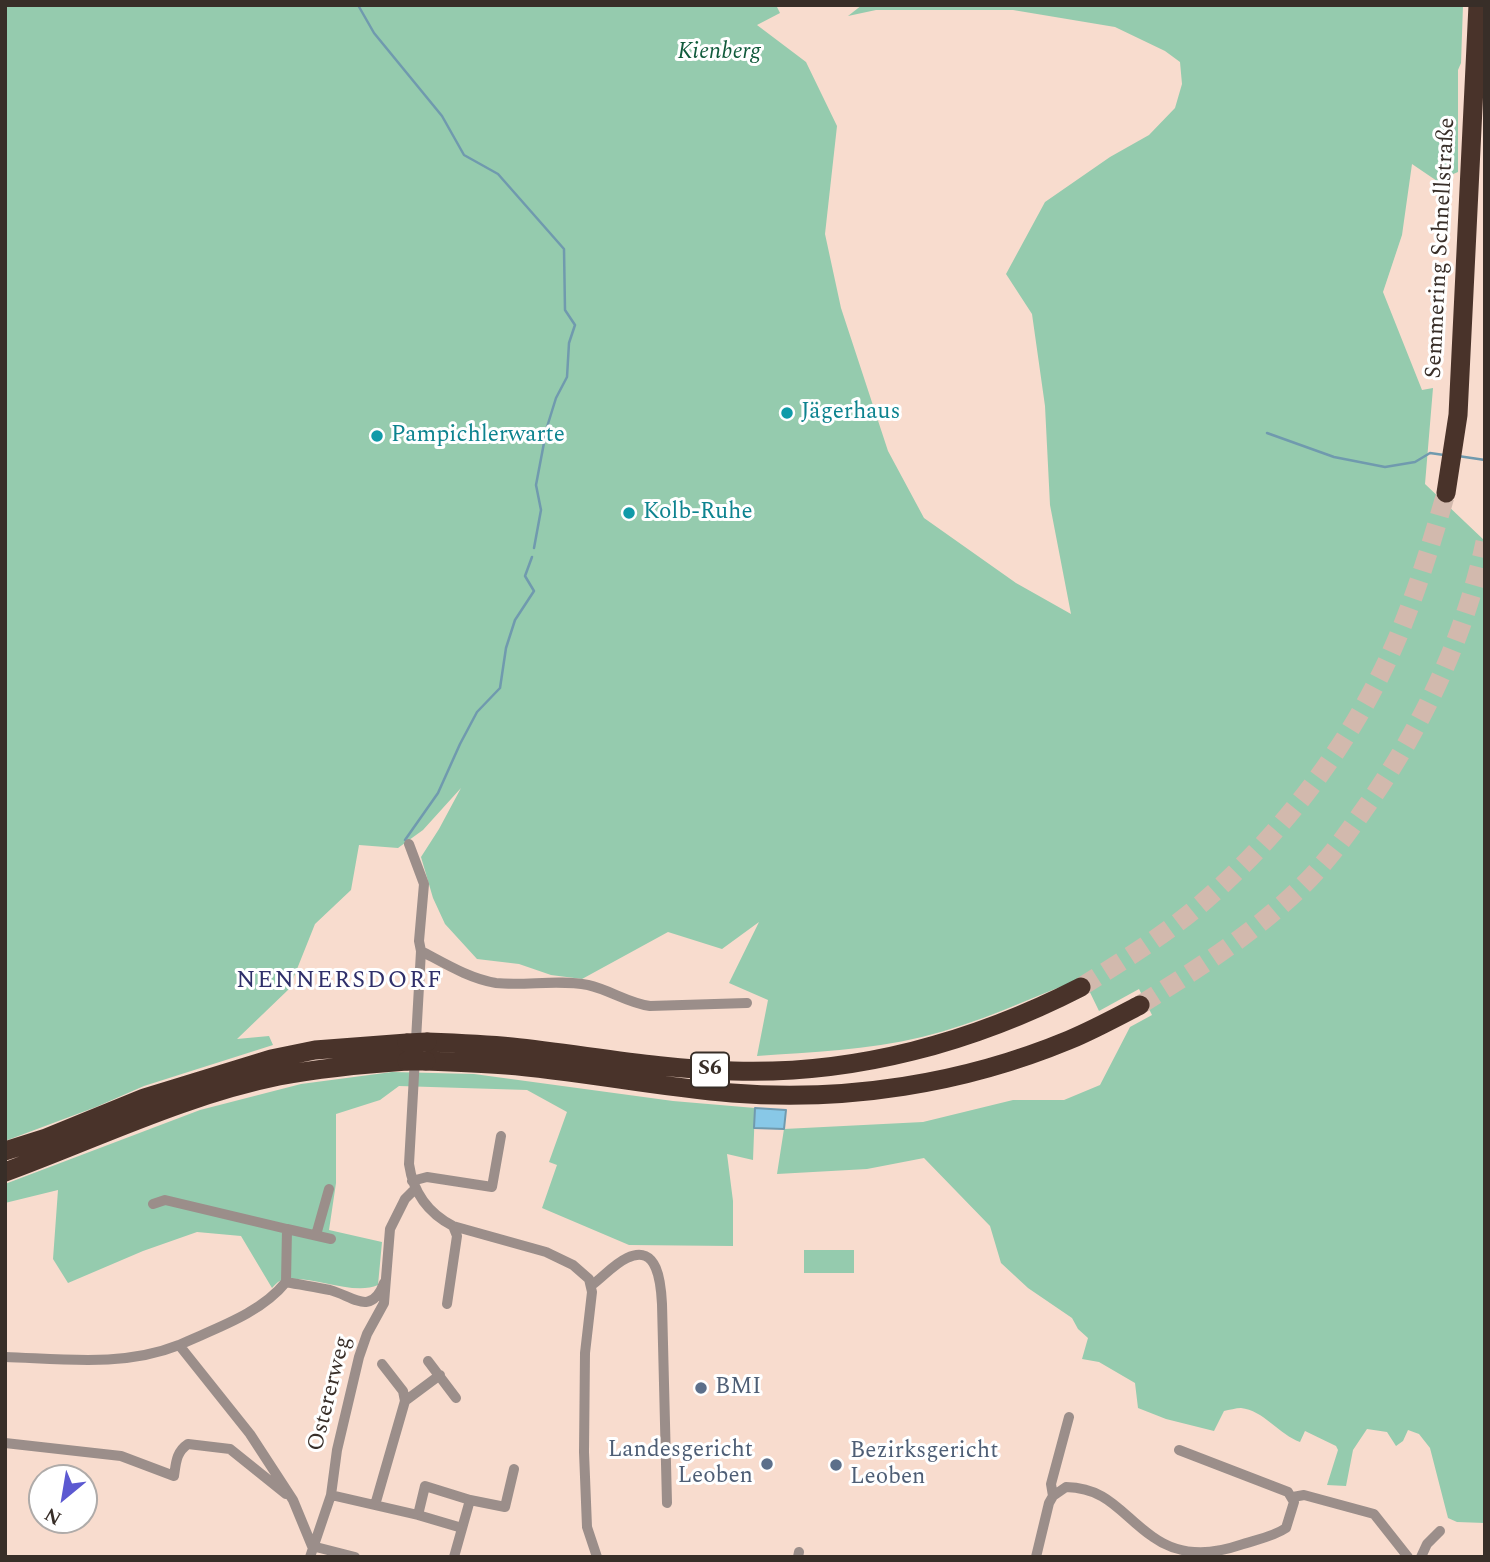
<!DOCTYPE html>
<html>
<head>
<meta charset="utf-8">
<style>
	body { margin:0 }
	#map { position:relative; width:1490px; height:1562px; overflow:hidden; background:#f8dcce; font-family:Spectral,serif }
	canvas { display:block }
	.frame { position:absolute; inset:0; border:7px solid #382e28; pointer-events:none }
	.north { position:absolute; left:28px; top:1464px; width:70px; height:70px; box-sizing:border-box; background:#fff; border:2px solid #afaba9; border-radius:50%; rotate:210deg; font-size:19px; font-weight:700; line-height:28px; text-align:center; color:#382e28 }
	.north::after { content:''; display:block; margin:auto; width:24px; height:32px; background:#5c59d1; clip-path:polygon(50% 0,100% 100%,50% 72%,0 100%) }
</style>
</head>
<body>
<div id="map">
<canvas width="1490" height="1562"></canvas>
<div class="frame"></div>
<div class="north">N</div>
</div>
<script>
const c = document.querySelector('canvas').getContext('2d');
c.lineJoin = 'round';
function fill(path, color) {
  c.fillStyle = color;
  c.fill(path, 'evenodd');
}
function stroke(path, color, width, dash) {
  c.strokeStyle = color;
  c.lineWidth = width;
  c.lineCap = dash ? 'butt' : 'round';
  c.setLineDash(dash || []);
  c.stroke(path);
}
function write(font, color, halo, rows, align = 'center') {
  c.font = font + ' Spectral,serif';
  c.lineWidth = 6;
  c.setLineDash([]);
  c.textBaseline = 'middle';
  c.strokeStyle = halo;
  c.fillStyle = color;
  for (const [text, x, y, turn = 0] of rows) {
    c.save();
    c.translate(x, y);
    c.rotate((+turn || 0) * Math.PI / 180);
    c.textAlign = isNaN(turn) ? turn : align;
    if (halo) c.strokeText(text, 0, 0);
    c.fillText(text, 0, 0);
    c.restore();
  }
}
fill(new Path2D(`
	M5 5H776L780 13 757 25 806 62 837 126 825 234 841 308 888 451 924 518 1016 583 1071 614 1050 505 1045 406 1032 314 1006 274 1045 202 1110 157 1149 135 1175 108 1182 84 1180 62 1165 51 1115 27 1013 10H876L848 16 862 5H1463L1461 63 1458 70V172L1437 181 1412 164 1402 235 1383 292 1422 390 1433 388 1425 484 1485 541V1523L1457 1522 1448 1518 1430 1448 1419 1434 1408 1430 1403 1441 1396 1446 1387 1432 1367 1429 1353 1450 1346 1486 1327 1485 1338 1450 1336 1446 1305 1431 1300 1442C1280 1435 1263 1410 1241 1408 1236 1408 1229 1410 1224 1411L1214 1431 1166 1419 1138 1408 1135 1383 1099 1362 1082 1359 1088 1338 1078 1329 1072 1318 1028 1288 1001 1263 990 1226 924 1158 867 1169 777 1174 784 1129 923 1122 1013 1100H1064L1100 1085 1130 1027 1152 1015 1139 989 1099 1011 1083 978C1030 998 977 1024 922 1037 867 1050 812 1052 757 1056L768 1000 729 983 759 922 722 949 668 932 582 979 551 975 519 964 477 959 445 924 433 898 421 857 439 829 461 788 423 830 398 848 359 845 351 890 315 924 289 989 237 1039 269 1036 273 1045 144 1086 96 1107 5 1141Z
	M392 1072 474 1074 673 1101 755 1108 753 1160 727 1154 733 1201V1246L629 1245 542 1208 557 1165 549 1162 567 1112 527 1090 399 1086 380 1100 336 1114V1183L329 1230 382 1242 378 1285C351 1297 304 1271 280 1281 277 1282 274 1286 272 1288L241 1236 197 1232 143 1251 68 1283 53 1259 58 1190 5 1203V1184L200 1110 301 1084Z
	M804 1250H854V1273H804Z`), '#95cbae');
const water = new Path2D(`
	M755 1108 786 1110 784 1129 754 1128Z`);
fill(water, '#88c8e7');
stroke(water, '#709aae', 2);
stroke(new Path2D(`
	M358 5 374 33 442 116 464 155 498 174 564 249 565 310 575 325 569 343 567 377 556 398 547 427 536 485 541 510 534 548
	M1267 433 1334 457 1385 467 1415 462 1430 453 1444 455
	M1458 456 1485 460
	M405 840 438 793 460 744 477 712 500 688 506 648 515 620 534 591 525 576 532 557`), '#709aae', 2.5);
stroke(new Path2D(`
	M1081 987C1119 963 1160 938 1195 909 1281 837 1356 739 1399 634 1418 588 1432 541 1446 493
	M1140 1005C1195 970 1247 938 1295 893 1321 869 1343 840 1363 811 1421 730 1464 640 1485 542`), '#d2b9ad', 19, [19, 10]);
stroke(new Path2D(`
	M409 844 424 884 419 941 421 951 409 1164C413 1192 428 1213 453 1226L546 1252 573 1265 589 1279 592 1292 585 1353 584 1452 587 1527 597 1557
	M421 951C444 963 470 979 496 983 526 986 558 979 588 985 610 990 628 1003 650 1006L747 1003
	M412 1181 427 1177 492 1187 501 1136
	M153 1204 165 1200 287 1229 286 1282
	M287 1229 331 1239
	M316 1235 329 1189
	M592 1285C603 1277 614 1264 627 1258 658 1243 661 1284 662 1304L667 1503
	M447 1304 457 1236 453 1226
	M179 1345C216 1328 260 1314 286 1282 301 1285 316 1287 330 1290 353 1296 371 1317 384 1283
	M5 1357C64 1359 124 1367 179 1345L250 1434 293 1500 312 1546 355 1557
	M428 1361 456 1398
	M382 1364 403 1391 405 1401
	M5 1443 121 1456 174 1476C176 1463 176 1452 188 1444L230 1449 286 1494
	M331 1495 418 1515 425 1486 470 1500
	M1053 1496 1066 1487C1109 1488 1121 1515 1153 1537 1179 1556 1211 1555 1240 1545 1255 1540 1273 1537 1286 1528L1294 1502 1288 1492 1179 1450
	M1293 1497 1304 1495 1374 1514 1408 1557
	M375 1505 405 1401 440 1375
	M418 1515 462 1528
	M310 1557 331 1495 337 1450 359 1357 367 1334 384 1303 390 1229 405 1199 415 1189
	M454 1557 470 1500 505 1507 514 1469
	M798 1557 799 1552
	M1036 1557 1049 1503 1053 1496 1051 1484 1069 1417
	M1421 1557 1427 1544 1440 1531`), '#9b8e8a', 10);
stroke(new Path2D(`
	M1446 493 1458 415 1478 5
	M427 1042C455 1043 483 1044 512 1047 586 1055 659 1069 733 1071 855 1075 974 1042 1081 987
	M426 1061C453 1062 479 1063 506 1065 581 1071 656 1087 732 1093 846 1102 963 1084 1069 1040 1093 1030 1117 1017 1140 1005
	M5 1151 46 1138 144 1098 271 1059 315 1050 407 1043
	M5 1172C95 1139 185 1095 279 1076 321 1068 364 1064 407 1061`), '#49332a', 19);
stroke(new Path2D(`
	M407 1043 427 1042
	M407 1061H426`), '#49332a', 19);
for (const [x, y, r, color] of [
	[787,413,7,"#0f9aa8"],
	[377,436,7,"#0f9aa8"],
	[629,513,7,"#0f9aa8"],
	[701,1388,7,"#5c6f8a"],
	[767,1464,7,"#5c6f8a"],
	[836,1465,7,"#5c6f8a"]
]) {
  const dot = new Path2D();
  dot.arc(x, y, r, 0, 2 * Math.PI);
  c.fillStyle = color;
  c.fill(dot);
  stroke(dot, '#fff', 2.5);
}
for (const [x, y, w] of [
	[710,1070,38]
]) {
  const box = new Path2D();
  box.roundRect(x - w / 2, y - 17.5, w, 35, 5);
  c.fillStyle = '#fff';
  c.fill(box);
  stroke(box, '#382e28', 2);
}
write('bold 21px', '#382e28', null, [
	["S6",710,1070]
]);
write('italic 23px', '#115b3c', '#fff', [
	["Kienberg",719,53]
]);
write('23px', '#382e28', '#fff', [
	["Semmering Schnellstraße",1442,248,-87],
	["Ostererweg",331,1394,-76]
]);
write('23px', '#0d838f', '#fff', [
	["Jägerhaus",801,413],
	["Pampichlerwarte",391,436],
	["Kolb-Ruhe",643,513]
], 'left');
write('23px', '#4e5e75', '#fff', [
	["BMI",715,1388],
	["Landesgericht",753,1451,"right"],
	["Leoben",753,1477,"right"],
	["Bezirksgericht",850,1452],
	["Leoben",850,1478]
], 'left');
c.letterSpacing = '2px';
write('24px', '#2f2f6a', '#fff', [
	["NENNERSDORF",340,982]
]);
c.letterSpacing = '0px';
</script>
</body>
</html>
